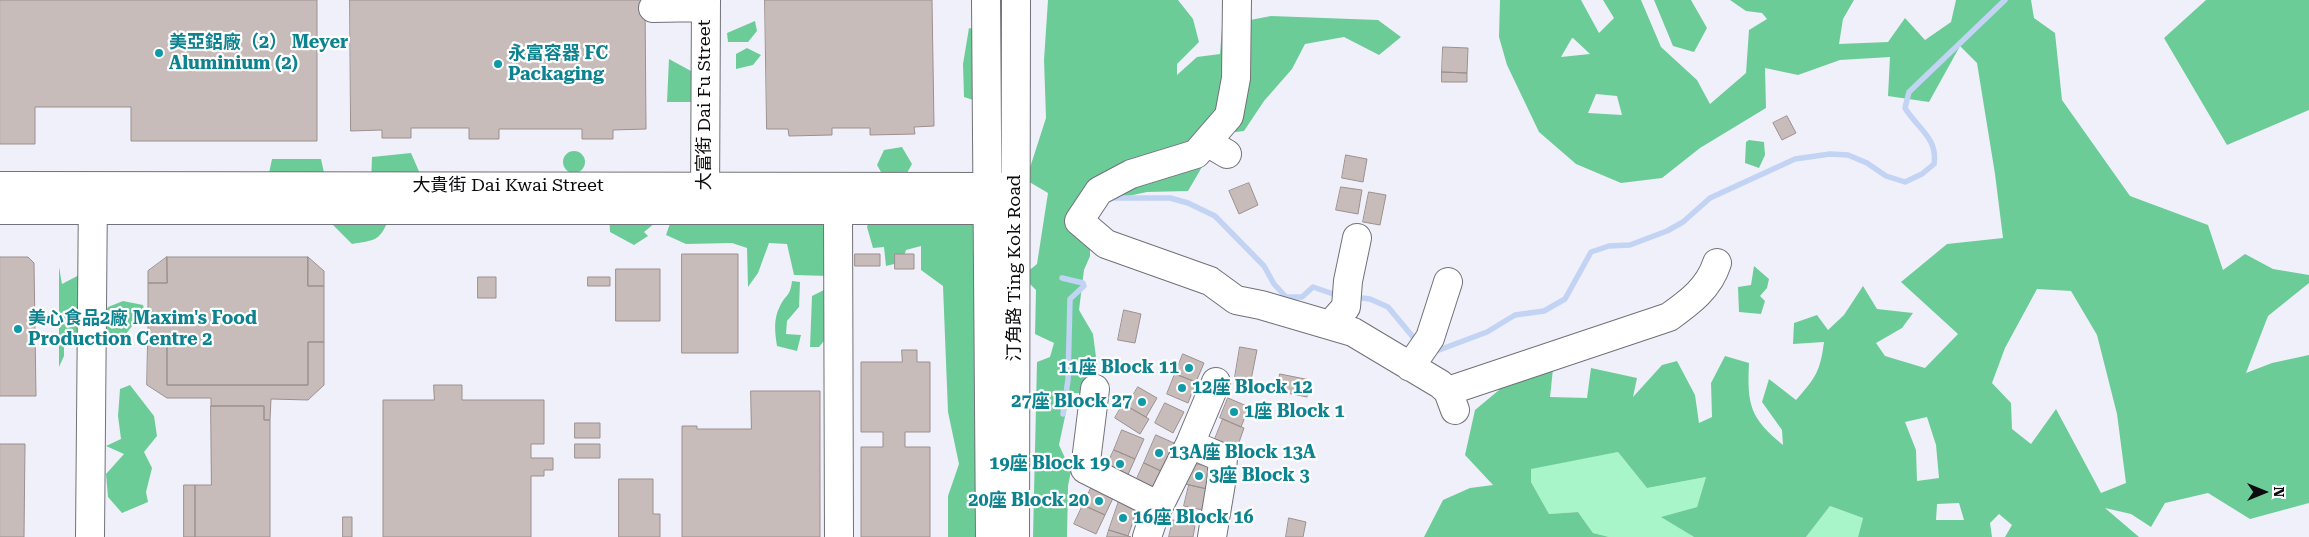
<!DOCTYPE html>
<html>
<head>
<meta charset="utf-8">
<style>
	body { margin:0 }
	#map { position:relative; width:2309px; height:537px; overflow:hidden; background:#f0f0fa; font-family:"Roboto Serif",serif }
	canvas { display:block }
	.north { position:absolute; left:2239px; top:467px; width:50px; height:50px; -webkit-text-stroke:4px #fff; paint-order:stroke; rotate:90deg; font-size:14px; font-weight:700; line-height:20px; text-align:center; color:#0c0c0f }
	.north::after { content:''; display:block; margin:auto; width:18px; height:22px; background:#0c0c0f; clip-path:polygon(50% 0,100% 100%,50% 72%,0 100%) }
</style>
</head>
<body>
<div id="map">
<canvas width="2309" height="537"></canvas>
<div class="north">N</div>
</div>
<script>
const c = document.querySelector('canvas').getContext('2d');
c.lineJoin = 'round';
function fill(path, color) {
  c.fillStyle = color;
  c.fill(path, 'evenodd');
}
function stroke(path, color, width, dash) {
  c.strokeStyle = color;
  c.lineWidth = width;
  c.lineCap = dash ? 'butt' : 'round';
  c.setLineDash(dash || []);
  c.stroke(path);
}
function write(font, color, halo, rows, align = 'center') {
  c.font = font + ' "Roboto Serif","Noto Sans TC",serif';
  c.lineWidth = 4.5;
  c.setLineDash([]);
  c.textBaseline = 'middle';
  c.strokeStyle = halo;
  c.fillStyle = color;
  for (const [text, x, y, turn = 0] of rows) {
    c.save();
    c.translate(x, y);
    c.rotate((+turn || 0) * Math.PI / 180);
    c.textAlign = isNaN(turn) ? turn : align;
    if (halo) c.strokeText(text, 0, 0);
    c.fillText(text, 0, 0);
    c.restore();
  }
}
fill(new Path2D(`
	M1618 452 1647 488 1706 477 1697 507 1662 517 1694 537H1609L1593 533 1578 512 1549 514 1531 482V468Z
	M1830 506 1863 518 1858 537H1806Z`), '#a8f5c9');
fill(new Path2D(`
	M1048 0H1178L1193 19 1199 42 1177 64V75L1197 57 1220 54 1224 1 1245 21 1271 16 1378 20 1401 37 1379 55 1344 37 1305 44 1292 69 1264 101 1244 131 1203 136 1206 160 1188 191 1147 192 1100 202 1090 242V256L1084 270 1079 310 1093 334 1097 365 1088 393H1070L1059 445 1071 471 1068 486 1067 537H1033L1037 362 1050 357 1054 343 1035 334 1036 290 1022 276 1037 264 1048 193 1026 180 1046 118 1044 60Z
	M1500 0H1581L1599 33 1614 18 1603 0H1641L1661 47 1697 80 1710 104 1746 73 1749 30 1767 19 1762 13 1746 11 1730 0H1854L1843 19 1839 44 1888 42 1905 18 1925 40 1951 22 1956 0H2031L2034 18 2055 33 2062 100 2130 196 2208 225 2223 270 2245 254 2273 269 2309 275V283L2268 316 2246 373 2272 363 2309 355V503L2250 519 2208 493 2165 503 2151 527 2131 514 2105 508 2139 537H1858L1863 518 1830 506 1806 537H1694L1661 517 1697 507 1706 477 1647 488 1618 452 1531 469V482L1549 514 1578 512 1593 533 1609 537H1424L1443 500 1470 488 1493 485 1465 455 1475 410 1499 390 1509 360 1553 369 1550 397 1587 398 1591 368 1637 378 1633 397 1662 365 1677 361 1695 395 1699 423 1712 417 1711 383 1725 356 1749 363C1747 405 1750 418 1783 445L1782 430 1762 402 1769 379 1796 400C1816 377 1820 372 1824 342L1793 344 1794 323 1817 315 1828 330 1844 315 1863 286 1877 309 1913 313 1902 328 1876 343 1885 356 1925 368 1958 334 1901 282 1947 244 2003 238 1995 174 1977 63 1960 46 1929 102 1888 96 1890 57 1840 60 1798 75 1765 68 1766 108 1700 148 1662 178 1621 183 1576 164 1539 132 1507 65 1499 37ZM1572 38H1573L1590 54 1561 57ZM1596 94 1617 96 1622 115 1588 113ZM2037 289 2071 291 2097 335 2117 414 2126 483 2101 493 2056 409 2031 444 2012 429 2011 403 1992 383 2005 348ZM1927 417 1936 445 1939 478 1917 481 1916 450 1905 422ZM1959 503 1964 520H1936L1937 504ZM1999 514 2012 525 2005 537H1992L1990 523Z
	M1654 0H1691L1707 28 1694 52 1673 46Z
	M2206 0H2309V110L2227 145 2164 38Z
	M755 21 757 31 748 42H728L727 33Z
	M969 28 994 33 1011 51 1006 97 995 112 982 103 964 97 963 64Z
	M747 48 761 55 753 65 736 69V54Z
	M669 59 691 71 692 102H667Z
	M1749 140 1764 142 1765 155 1759 168 1745 163 1746 142Z
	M902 147 912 164 906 175 881 172 877 165 884 150Z
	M563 162a11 11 0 1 1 22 0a11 11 0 1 1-22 0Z
	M411 153 421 176 371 185 372 157Z
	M272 159H321L325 177 266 187Z
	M839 192 828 276 794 275 787 244 769 243 758 273 748 287 747 248 732 243 686 244 666 235 674 212Z
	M932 204 1001 233 1019 248 1006 537H948V496L959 464 948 412 943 286 921 270V246L906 250 902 262 886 266 884 247 873 248 867 227 875 206Z
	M609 215 655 223 644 232 648 236 634 245 610 232Z
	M388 221C379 242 374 240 352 244L332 224Z
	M1754 266 1769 279 1767 288 1760 296 1765 301 1761 314 1739 312 1738 287 1751 285Z
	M59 267 62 284 81 274 79 346 64 344V356L59 367Z
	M792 281 800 282 799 307 787 321 786 334 801 335 797 351 777 346C775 333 773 319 780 306 786 294 790 297 792 281Z
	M828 288 832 331 819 347H810L812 296Z
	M123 301 143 305 148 326 136 321 122 339 98 327 108 307Z
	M130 385 154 416 157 436 144 452 152 468 146 492 148 502 122 513 108 497 106 474 124 454 106 446 121 439 118 416 120 389Z`), '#6ccc98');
stroke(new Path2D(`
	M1112 198H1170L1188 203 1215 216 1264 266 1274 284 1286 297H1302L1313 287 1339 296
	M1062 278 1083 283 1084 286 1070 299 1068 380 1063 414
	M1353 297 1370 299 1388 307 1418 343
	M1431 353 1487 332 1515 315 1544 311 1565 299 1591 252 1609 246 1630 245 1667 231 1683 222 1710 198 1795 159 1830 154 1848 155 1867 163 1886 176 1905 182 1922 174 1934 164C1938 138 1918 129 1905 108L1909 92 2005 0`), '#c2d3f3', 5.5);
const building = new Path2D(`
	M0 0H317V141H131V107H35V144H0Z
	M350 0H645L646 129 613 130V139H582V129H499V139H469V128H411V138H382V130L351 131Z
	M765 0H932L934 126 914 127 915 134 870 135V128H832V135L789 136 788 129H767Z
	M1443 47 1468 48 1467 73 1442 72Z
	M1442 72 1467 73V82H1442Z
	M1787 116 1796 133 1782 140 1773 123Z
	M1346 155 1367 159 1363 182 1342 178Z
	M1249 183 1258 205 1239 214 1229 191Z
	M1341 187 1362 190 1358 214 1336 210Z
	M1369 192 1386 195 1380 225 1363 222Z
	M682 254H738V353H682Z
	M855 254H880V266H855Z
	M895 254H914V269H895Z
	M0 257H28L34 263 36 396H0Z
	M167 257H308V286H324V342H308V385H167V342H148V283H167Z
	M167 257V283H148V271Z
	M308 257 324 271V286H308Z
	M616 269H660V321H616Z
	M478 277H496V298H478Z
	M588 277H610V286H588Z
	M1124 310 1141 314 1135 343 1118 340Z
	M148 342H167V385H308V342H324V385L308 400 271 399 270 420H264V406H211V398H167L147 385Z
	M1240 347 1257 350 1251 380 1235 377Z
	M902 350H917V362H930V432H905V447H930V537H861V447H883V432H861V362H902Z
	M1183 354 1204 363 1196 382 1175 374Z
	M1175 374 1196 382 1188 403 1167 394Z
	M1280 374 1310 380 1307 397 1277 391Z
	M434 385H462V400H544V444H531V458H553V470H544V476H531V537H383V400H434Z
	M1138 387 1157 398 1146 417 1127 406Z
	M751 391H820V537H682V426H697V429H751Z
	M1228 398 1249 407 1241 427 1220 418Z
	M1165 403 1184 412 1173 433 1155 423Z
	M1123 404 1149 419 1140 434 1115 418Z
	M211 406H264V420H270V537H195V485H211Z
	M1223 419 1244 428 1237 448 1215 439Z
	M575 423H600V438H575Z
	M1122 430 1144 439 1135 459 1114 450Z
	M1156 435 1174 443 1161 471 1144 463Z
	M0 444H25L24 537H0Z
	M575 444H600V458H575Z
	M1114 450 1135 459 1126 479 1105 469Z
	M1190 462 1213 468 1208 489 1185 484Z
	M1144 463 1165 473 1156 492 1135 483Z
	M619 479H653V514H660V537H619Z
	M184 485H195V537H184Z
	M1189 485 1211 490 1207 511 1184 506Z
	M1092 486 1114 496 1105 515 1083 505Z
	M1119 501 1138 507 1128 536 1109 530Z
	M1083 505 1105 515 1096 534 1074 524Z
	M343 517H352V537H343Z
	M1289 518 1306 522 1303 537H1286Z
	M1173 520 1195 526 1193 537H1169Z
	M1109 530 1128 536 1131 537H1107Z`);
fill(building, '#c8bcba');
stroke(building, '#9c908f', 1);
const minor = new Path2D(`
	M1237 0 1236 78 1229 116 1196 154 1131 174 1099 191 1079 221 1106 244 1210 281 1236 300 1261 305 1353 332 1440 384 1448 391 1455 410
	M653 8 706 7
	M1207 142 1227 154
	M0 186 1011 187
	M705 203 706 0
	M0 210H1011
	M838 210 839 537
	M1330 325 1346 307 1348 281 1357 238
	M1410 367 1430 338 1448 282
	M1095 389 1085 469 1159 506
	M1448 391 1669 317C1690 302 1709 288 1717 263
	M1190 444 1223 458 1221 483 1212 537
	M90 537 93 192
	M1147 537 1154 516 1190 444 1216 382`);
const major = new Path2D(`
	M986 0 990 537
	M1015 537 1016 0`);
stroke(minor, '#71717a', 30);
stroke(major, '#71717a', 30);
stroke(minor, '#fff', 28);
stroke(major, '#fff', 28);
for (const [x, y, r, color] of [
	[159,53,5,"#0f9aa8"],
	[498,64,5,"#0f9aa8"],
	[18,329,5,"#0f9aa8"],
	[1189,368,5,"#0f9aa8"],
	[1182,388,5,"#0f9aa8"],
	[1142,402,5,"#0f9aa8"],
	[1234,412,5,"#0f9aa8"],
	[1159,453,5,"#0f9aa8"],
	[1120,464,5,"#0f9aa8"],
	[1199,476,5,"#0f9aa8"],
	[1099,501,5,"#0f9aa8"],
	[1123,518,5,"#0f9aa8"]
]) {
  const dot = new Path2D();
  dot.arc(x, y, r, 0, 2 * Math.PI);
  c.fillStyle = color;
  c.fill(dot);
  stroke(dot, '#fff', 2);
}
write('bold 18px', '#0d838f', '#fff', [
	["美亞鋁廠（2） Meyer",169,43],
	["Aluminium (2)",169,64],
	["永富容器 FC",508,54],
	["Packaging",508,75],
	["美心食品2廠 Maxim's Food",28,319],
	["Production Centre 2",28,340],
	["11座 Block 11",1179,368,"right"],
	["12座 Block 12",1192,388],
	["27座 Block 27",1132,402,"right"],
	["1座 Block 1",1244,412],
	["13A座 Block 13A",1169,453],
	["19座 Block 19",1110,464,"right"],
	["3座 Block 3",1209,476],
	["20座 Block 20",1089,501,"right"],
	["16座 Block 16",1133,518]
], 'left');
write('18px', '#0c0c0f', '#fff', [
	["大富街 Dai Fu Street",705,105,-90],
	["大貴街 Dai Kwai Street",508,186],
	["汀角路 Ting Kok Road",1015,268,-90]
]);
</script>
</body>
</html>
